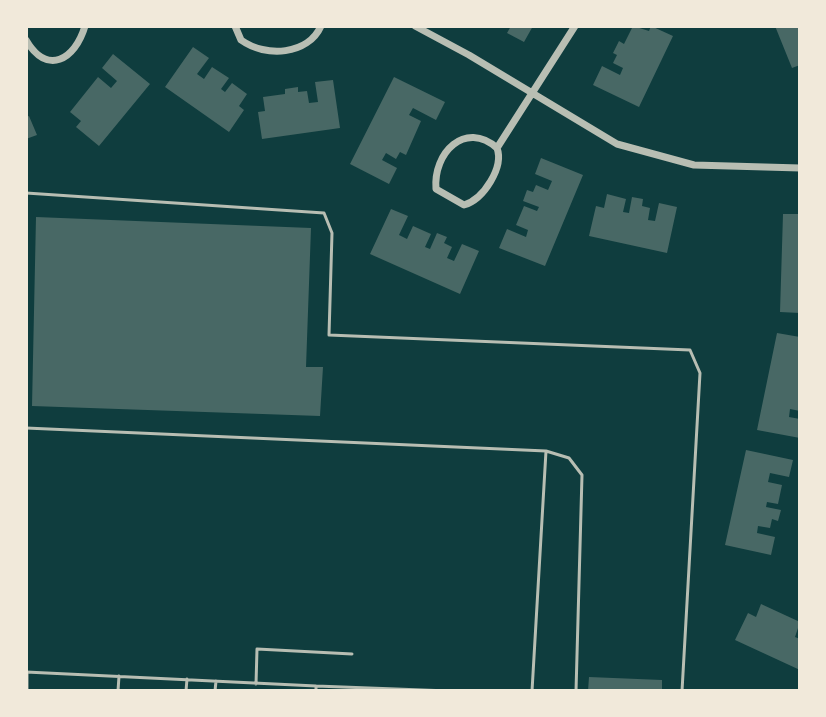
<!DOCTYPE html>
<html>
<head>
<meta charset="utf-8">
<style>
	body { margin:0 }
	#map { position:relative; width:826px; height:717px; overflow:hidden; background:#0f3d3e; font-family:"Space Grotesk",sans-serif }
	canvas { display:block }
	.frame { position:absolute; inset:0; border:28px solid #f1e9da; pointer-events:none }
</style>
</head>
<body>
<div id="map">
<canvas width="826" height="717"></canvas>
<div class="frame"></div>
</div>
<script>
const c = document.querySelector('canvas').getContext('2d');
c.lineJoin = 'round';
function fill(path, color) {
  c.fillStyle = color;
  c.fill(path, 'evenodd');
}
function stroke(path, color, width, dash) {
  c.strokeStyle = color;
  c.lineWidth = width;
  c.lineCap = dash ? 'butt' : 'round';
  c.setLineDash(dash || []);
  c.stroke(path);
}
fill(new Path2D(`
	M511 26H533L524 42 507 33Z
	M633 26 649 31 651 26 673 36 639 107 593 85 602 66 620 75 623 68 613 63 617 55 613 53 619 41 624 44Z
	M775 26H800V65L792 68Z
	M193 47 209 58 197 74 204 79 212 67 229 78 221 89 225 92 232 83 247 94 239 106 244 110 229 132 165 87Z
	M113 54 150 84 99 146 76 127 81 121 70 112 98 77 111 88 117 81 102 68Z
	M394 77 445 102 436 120 413 108 409 115 421 121 406 155 400 152 396 159 386 153 382 160 397 168 389 184 350 164Z
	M333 80 340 128 262 139 258 112 265 111 263 97 285 94V89L298 87V92L307 91 309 103 318 102 315 82Z
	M29 116 37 135 26 139V117Z
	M541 158 583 175 545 266 499 248 507 229 526 237 528 230 516 225 524 206 537 211 539 207 523 201 527 190 533 192 536 185 548 190 552 181 535 174Z
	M607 194 626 199 623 212 629 213 632 197 643 199 642 206 650 208 648 220 655 221 659 203 677 207 667 253 589 236 596 206 604 208Z
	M391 209 408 216 399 235 407 239 413 226 431 234 425 247 430 249 437 233 447 237 444 243 452 247 447 258 454 261 462 244 479 251 460 294 370 254Z
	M783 214H800V313L780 312Z
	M36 217 311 228 306 367H323L320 416 32 406Z
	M777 333 800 337V411L790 409 789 417 800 419V438L757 430Z
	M746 450 793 460 789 477 770 473 768 482 782 485 778 504 767 502 766 507 781 510 778 521 772 519 770 528 758 526 757 533 775 537 771 555 725 545Z
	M761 604 800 622 795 637 800 639V670L735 640 748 613 756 617Z
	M589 677 662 680V691H588Z`), '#486865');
stroke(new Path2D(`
	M26 193 324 213 332 233 329 335 690 350 700 373 682 691
	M26 428 546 451 569 458 582 475 576 691
	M26 672 316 686V691
	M256 684 257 649 352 654
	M316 686 449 691
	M27 691V672
	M118 691 119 676
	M186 691 187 679
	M215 691 216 681
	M532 691 546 451`), '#b8beb3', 3);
stroke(new Path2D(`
	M235 26 241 40C266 58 308 55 321 26
	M415 26 469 55 617 144 694 165 800 168
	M26 40C47 76 75 60 85 26
	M497 148C465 120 433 153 436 189L464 205C484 199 504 167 497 148L575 26`), '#b8beb3', 7);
</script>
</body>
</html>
